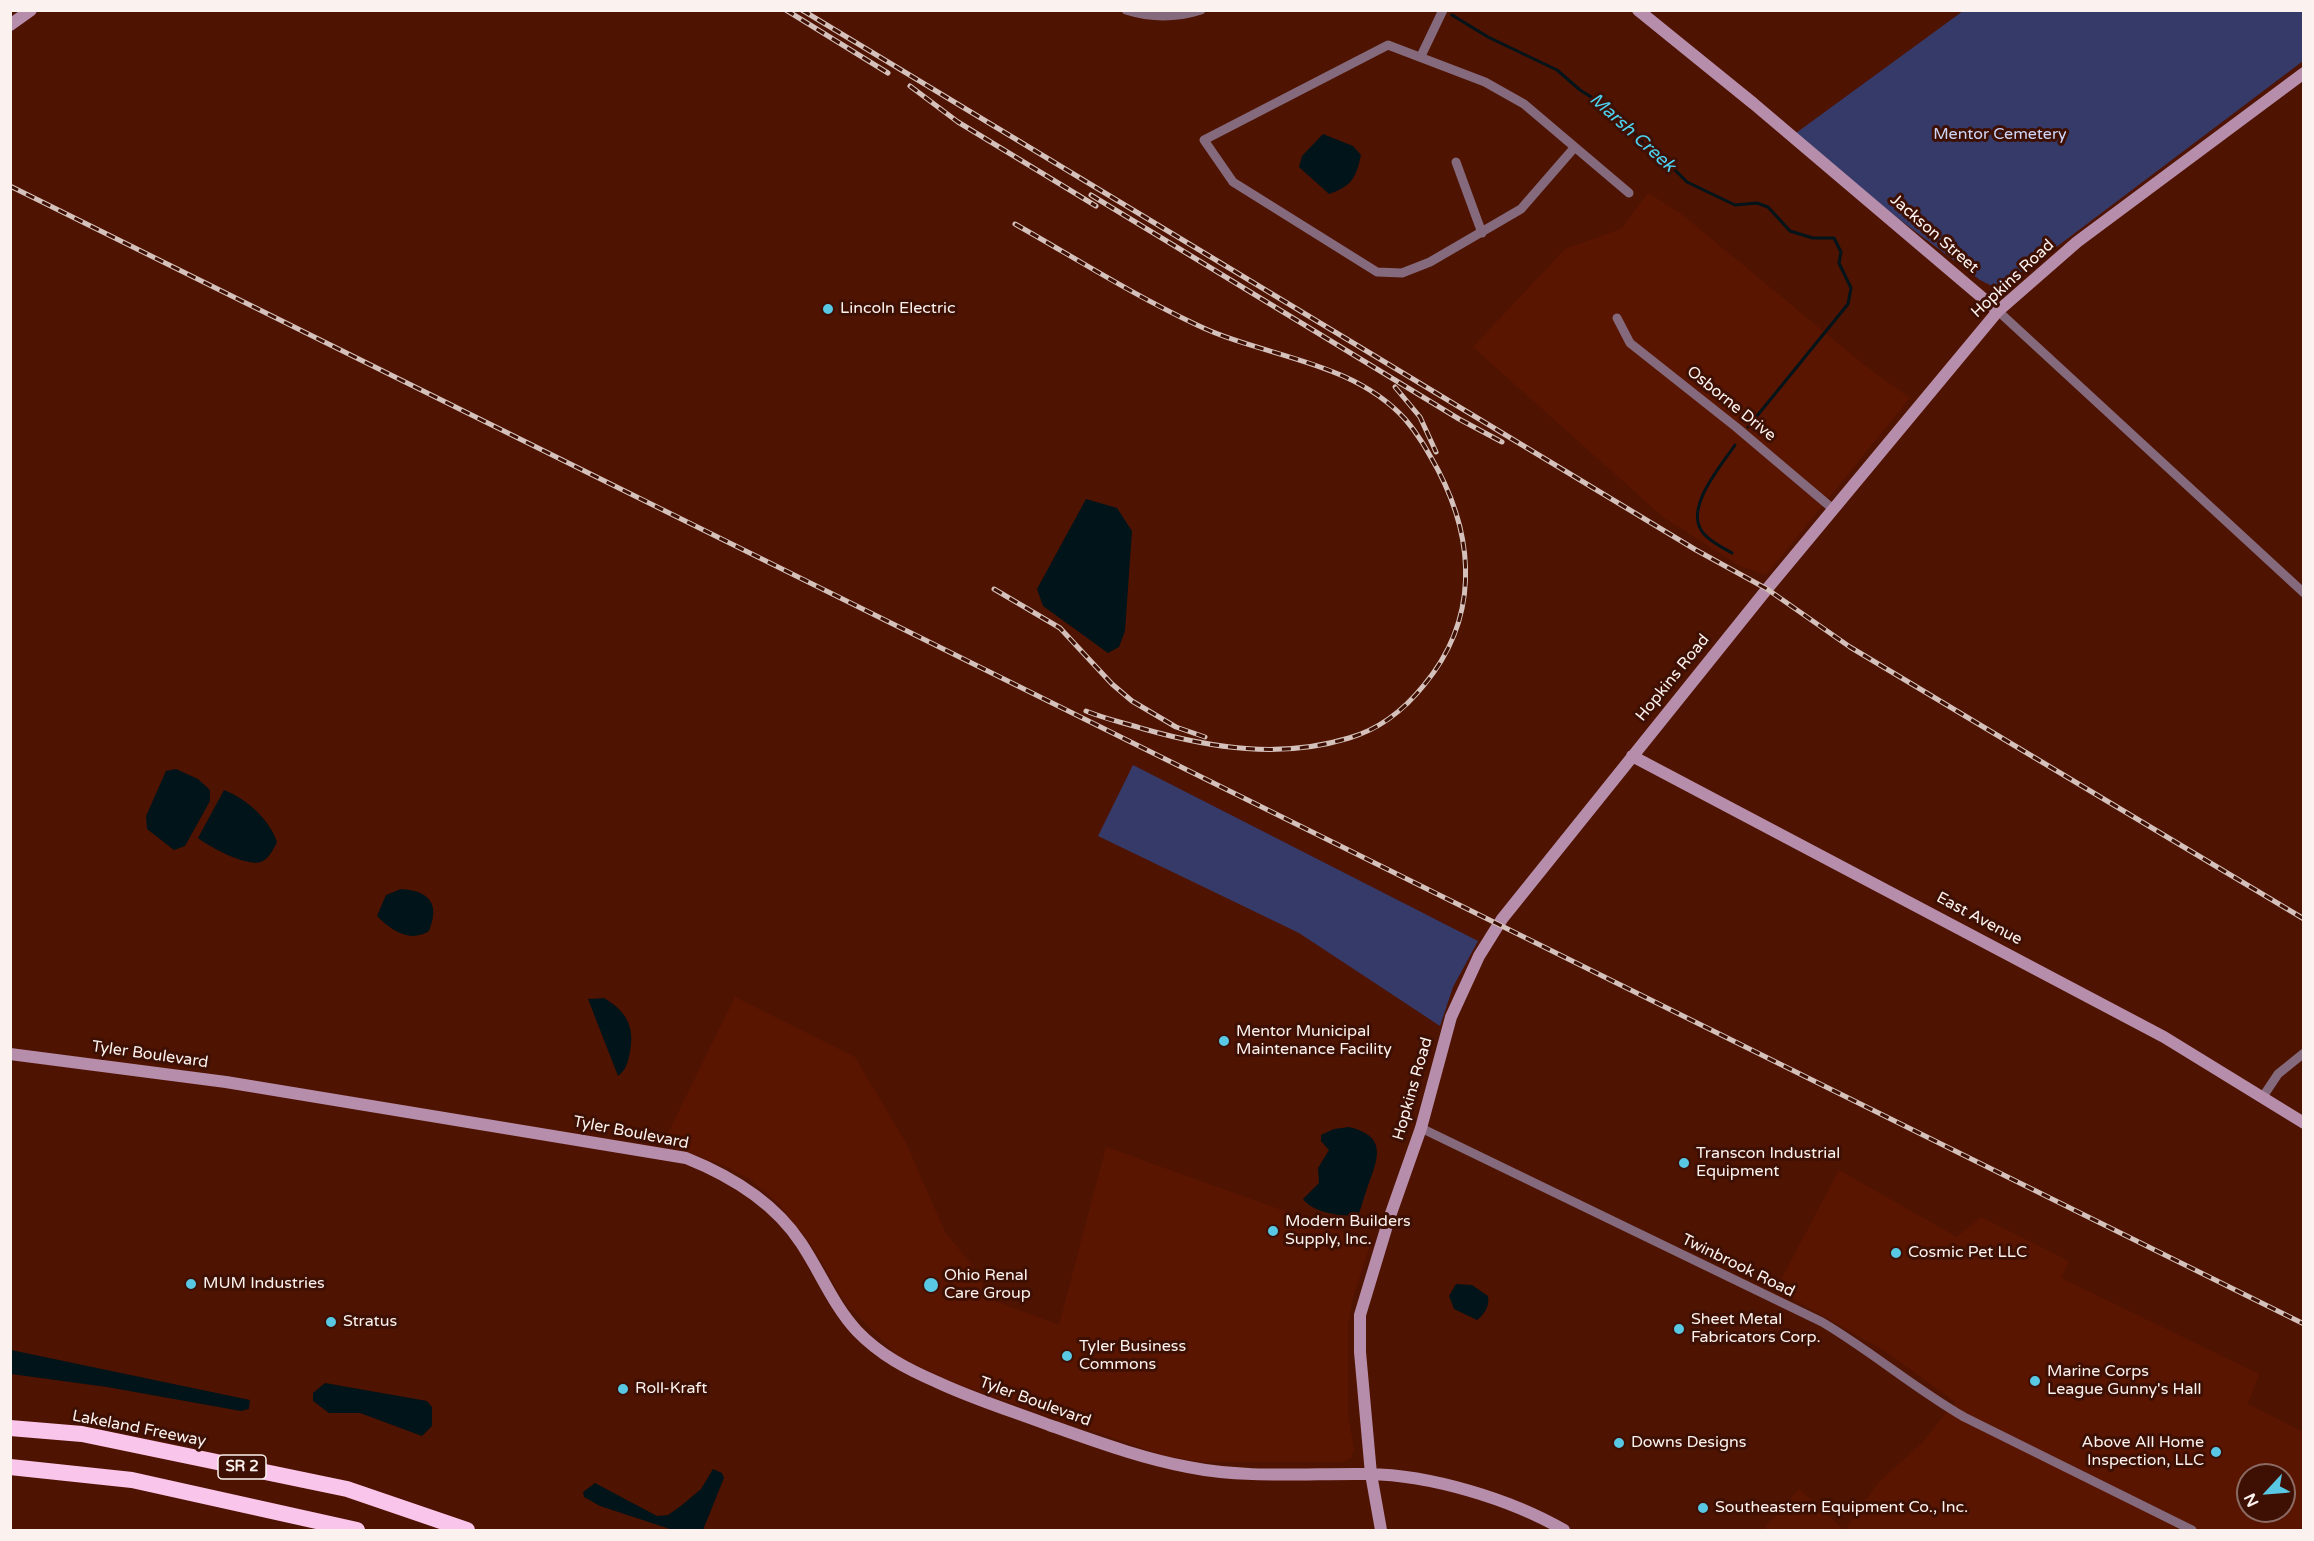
<!DOCTYPE html>
<html>
<head>
<meta charset="utf-8">
<style>
	body { margin:0 }
	#map { position:relative; width:2314px; height:1541px; overflow:hidden; background:#4f1302; font-family:"Varela Round",sans-serif }
	canvas { display:block }
	.frame { position:absolute; inset:0; border:12px solid #fbf2f0; pointer-events:none }
	.north { position:absolute; left:2236px; top:1463px; width:60px; height:60px; box-sizing:border-box; background:#3e1003; border:2px solid #8a6a62; border-radius:50%; rotate:244deg; font-size:16px; font-weight:700; line-height:24px; text-align:center; color:#fbf2f0 }
	.north::after { content:''; display:block; margin:auto; width:21px; height:27px; background:#59c8e4; clip-path:polygon(50% 0,100% 100%,50% 72%,0 100%) }
</style>
</head>
<body>
<div id="map">
<canvas width="2314" height="1541"></canvas>
<div class="frame"></div>
<div class="north">N</div>
</div>
<script>
const c = document.querySelector('canvas').getContext('2d');
c.lineJoin = 'round';
function fill(path, color) {
  c.fillStyle = color;
  c.fill(path, 'evenodd');
}
function stroke(path, color, width, dash) {
  c.strokeStyle = color;
  c.lineWidth = width;
  c.lineCap = dash ? 'butt' : 'round';
  c.setLineDash(dash || []);
  c.stroke(path);
}
function write(font, color, halo, rows, align = 'center') {
  c.font = font + ' "Varela Round",sans-serif';
  c.lineWidth = 6;
  c.setLineDash([]);
  c.textBaseline = 'middle';
  c.strokeStyle = halo;
  c.fillStyle = color;
  for (const [text, x, y, turn = 0] of rows) {
    c.save();
    c.translate(x, y);
    c.rotate((+turn || 0) * Math.PI / 180);
    c.textAlign = isNaN(turn) ? turn : align;
    if (halo) c.strokeText(text, 0, 0);
    c.fillText(text, 0, 0);
    c.restore();
  }
}
fill(new Path2D(`
	M1648 193 1680 213 1863 364 1910 398 1766 575 1738 565 1663 517 1473 347 1565 249 1621 229Z
	M735 997 855 1057 906 1143 945 1232 971 1264 990 1299 1059 1325 1106 1147 1371 1242 1353 1298 1348 1325V1415L1354 1450 1351 1458 1342 1462H1203L1165 1456 957 1384 899 1357 846 1304 814 1249 778 1203 751 1180 721 1164 662 1145Z
	M1839 1170 1957 1237 1981 1217 2069 1261 2061 1278 2259 1374 2248 1404 2303 1432V1530H1845L1878 1483 1921 1444 1955 1402 1886 1352 1776 1289ZM2248 1475H2284V1511H2248Z
	M1799 1489 1844 1530H1763Z`), '#5a1500');
fill(new Path2D(`
	M1963 11H2303V61L2006 285 1996 288 1980 280 1892 214 1796 133Z
	M1133 765 1478 941 1453 987 1440 1026 1299 933 1098 836Z`), '#353a68');
fill(new Path2D(`
	M1323 134 1353 146 1361 155C1356 178 1352 186 1329 194L1299 167 1302 156Z
	M1086 499 1117 508 1132 531 1125 631 1119 647 1108 653 1043 606 1037 589Z
	M176 769 198 779 210 790V801L185 846 174 850 147 829 146 816 166 771Z
	M224 790C246 798 270 820 277 842 274 848 270 857 263 861 251 869 209 847 198 838Z
	M401 889C430 891 440 904 429 931 410 943 392 931 377 916L386 895Z
	M604 998C626 1011 635 1026 630 1052 628 1062 626 1070 618 1076L588 999Z
	M1349 1127C1391 1137 1376 1162 1366 1192 1363 1199 1362 1207 1358 1215 1342 1217 1313 1213 1303 1199L1319 1183 1318 1168 1329 1150 1321 1141V1135L1334 1129Z
	M1456 1284 1472 1285 1488 1296C1490 1306 1484 1315 1477 1320L1454 1309 1449 1296Z
	M11 1350 250 1400 249 1409 241 1411 107 1387 11 1374Z
	M325 1383 427 1401 432 1407V1426L422 1436 360 1413H329L313 1401V1393Z
	M713 1469 722 1473 724 1478 703 1530H673L600 1506 584 1497 583 1492 595 1483 657 1516 668 1515 682 1505 701 1489Z`), '#00141a');
stroke(new Path2D(`
	M1452 15 1488 37 1557 70 1580 90 1610 109 1627 124 1654 157 1674 169 1687 182 1735 205 1757 203 1768 207 1790 231 1813 238H1834L1841 252 1839 263 1851 288 1848 304 1748 427
	M1732 553C1723 548 1711 542 1704 534 1682 510 1721 466 1735 445`), '#00141a', 3);
stroke(new Path2D(`
	M1126 10C1151 18 1176 18 1201 10
	M1421 56 1443 10
	M1574 148 1521 209 1430 262 1402 273 1377 272 1233 182 1204 140 1388 45 1485 82 1524 104 1629 193
	M1456 162 1482 233
	M1998 311 2304 593
	M1617 318 1630 343 1736 427 1833 509
	M2262 1098 2278 1074 2304 1053
	M1421 1128 1822 1322C1871 1351 1914 1388 1964 1417L2192 1530`), '#846a7c', 9);
stroke(new Path2D(`
	M1638 10 1754 104 1998 311
	M10 25 31 10
	M1632 756 2164 1037 2304 1123
	M10 1054 226 1082 686 1158C731 1176 774 1202 801 1243 821 1273 833 1305 857 1331 880 1355 907 1369 937 1382 973 1399 1012 1411 1049 1425 1095 1441 1140 1458 1188 1467 1247 1479 1308 1473 1368 1474 1431 1475 1510 1499 1564 1530
	M1381 1530 1371 1474 1360 1352V1315L1389 1219 1421 1128 1451 1017 1479 956 1502 919 1767 589 1998 311 2077 242 2304 73`), '#b68daa', 12);
stroke(new Path2D(`
	M10 1428 82 1434 347 1489 467 1530
	M10 1467 132 1480 357 1530`), '#f9c5ea', 16);
const rail = new Path2D(`
	M786 10 888 73
	M802 10 1696 550 1767 589 1850 647 2304 919
	M910 86 958 122 1096 206
	M10 186 2304 1324
	M1091 195 1459 419 1502 442
	M1015 224C1075 258 1135 296 1197 325 1266 358 1351 360 1405 419 1419 435 1428 452 1438 470 1476 543 1478 620 1424 685 1404 710 1380 729 1349 738 1281 759 1211 748 1144 729 1125 723 1105 719 1086 711
	M1395 387 1420 417 1436 452
	M994 589 1060 628 1112 684 1132 701 1176 727 1205 737`);
stroke(rail, '#d5c1bc', 5);
stroke(rail, '#3e1003', 3, [9]);
for (const [x, y, r, color] of [
	[828,309,6,"#59c8e4"],
	[1224,1041,6,"#59c8e4"],
	[1684,1163,6,"#59c8e4"],
	[1273,1231,6,"#59c8e4"],
	[1896,1253,6,"#59c8e4"],
	[191,1284,6,"#59c8e4"],
	[931,1285,8,"#59c8e4"],
	[331,1322,6,"#59c8e4"],
	[1679,1329,6,"#59c8e4"],
	[1067,1356,6,"#59c8e4"],
	[2035,1381,6,"#59c8e4"],
	[623,1389,6,"#59c8e4"],
	[1619,1443,6,"#59c8e4"],
	[2216,1452,6,"#59c8e4"],
	[1703,1508,6,"#59c8e4"]
]) {
  const dot = new Path2D();
  dot.arc(x, y, r, 0, 2 * Math.PI);
  c.fillStyle = color;
  c.fill(dot);
  stroke(dot, '#3e1003', 2);
}
for (const [x, y, w] of [
	[242,1467,48]
]) {
  const box = new Path2D();
  box.roundRect(x - w / 2, y - 12, w, 24, 4.5);
  c.fillStyle = '#3e1003';
  c.fill(box);
  stroke(box, '#fbf2f0', 1.5);
}
write('bold 15px', '#fbf2f0', null, [
	["SR 2",242,1467]
]);
write('16px', '#cfd6f9', '#3e1003', [
	["Mentor Cemetery",2000,135]
]);
write('16px', '#fbf2f0', '#3e1003', [
	["Jackson Street",1934,234,41],
	["Hopkins Road",2013,279,-43],
	["Osborne Drive",1731,404,39],
	["Hopkins Road",1673,678,-51],
	["East Avenue",1979,919,28],
	["Tyler Boulevard",150,1055,8],
	["Hopkins Road",1413,1089,-74],
	["Tyler Boulevard",631,1133,11],
	["Twinbrook Road",1738,1266,26],
	["Tyler Boulevard",1035,1402,20],
	["Lakeland Freeway",139,1429,11]
]);
write('16px', '#fbf2f0', '#3e1003', [
	["Lincoln Electric",840,309],
	["Mentor Municipal",1236,1032],
	["Maintenance Facility",1236,1050],
	["Transcon Industrial",1696,1154],
	["Equipment",1696,1172],
	["Modern Builders",1285,1222],
	["Supply, Inc.",1285,1240],
	["Cosmic Pet LLC",1908,1253],
	["Ohio Renal",944,1276],
	["Care Group",944,1294],
	["MUM Industries",203,1284],
	["Sheet Metal",1691,1320],
	["Fabricators Corp.",1691,1338],
	["Stratus",343,1322],
	["Tyler Business",1079,1347],
	["Commons",1079,1365],
	["Marine Corps",2047,1372],
	["League Gunny's Hall",2047,1390],
	["Roll-Kraft",635,1389],
	["Downs Designs",1631,1443],
	["Above All Home",2204,1443,"right"],
	["Inspection, LLC",2204,1461,"right"],
	["Southeastern Equipment Co., Inc.",1715,1508]
], 'left');
write('italic 18px', '#4dd2f2', '#3e1003', [
	["Marsh Creek",1632,133,42]
]);
</script>
</body>
</html>
